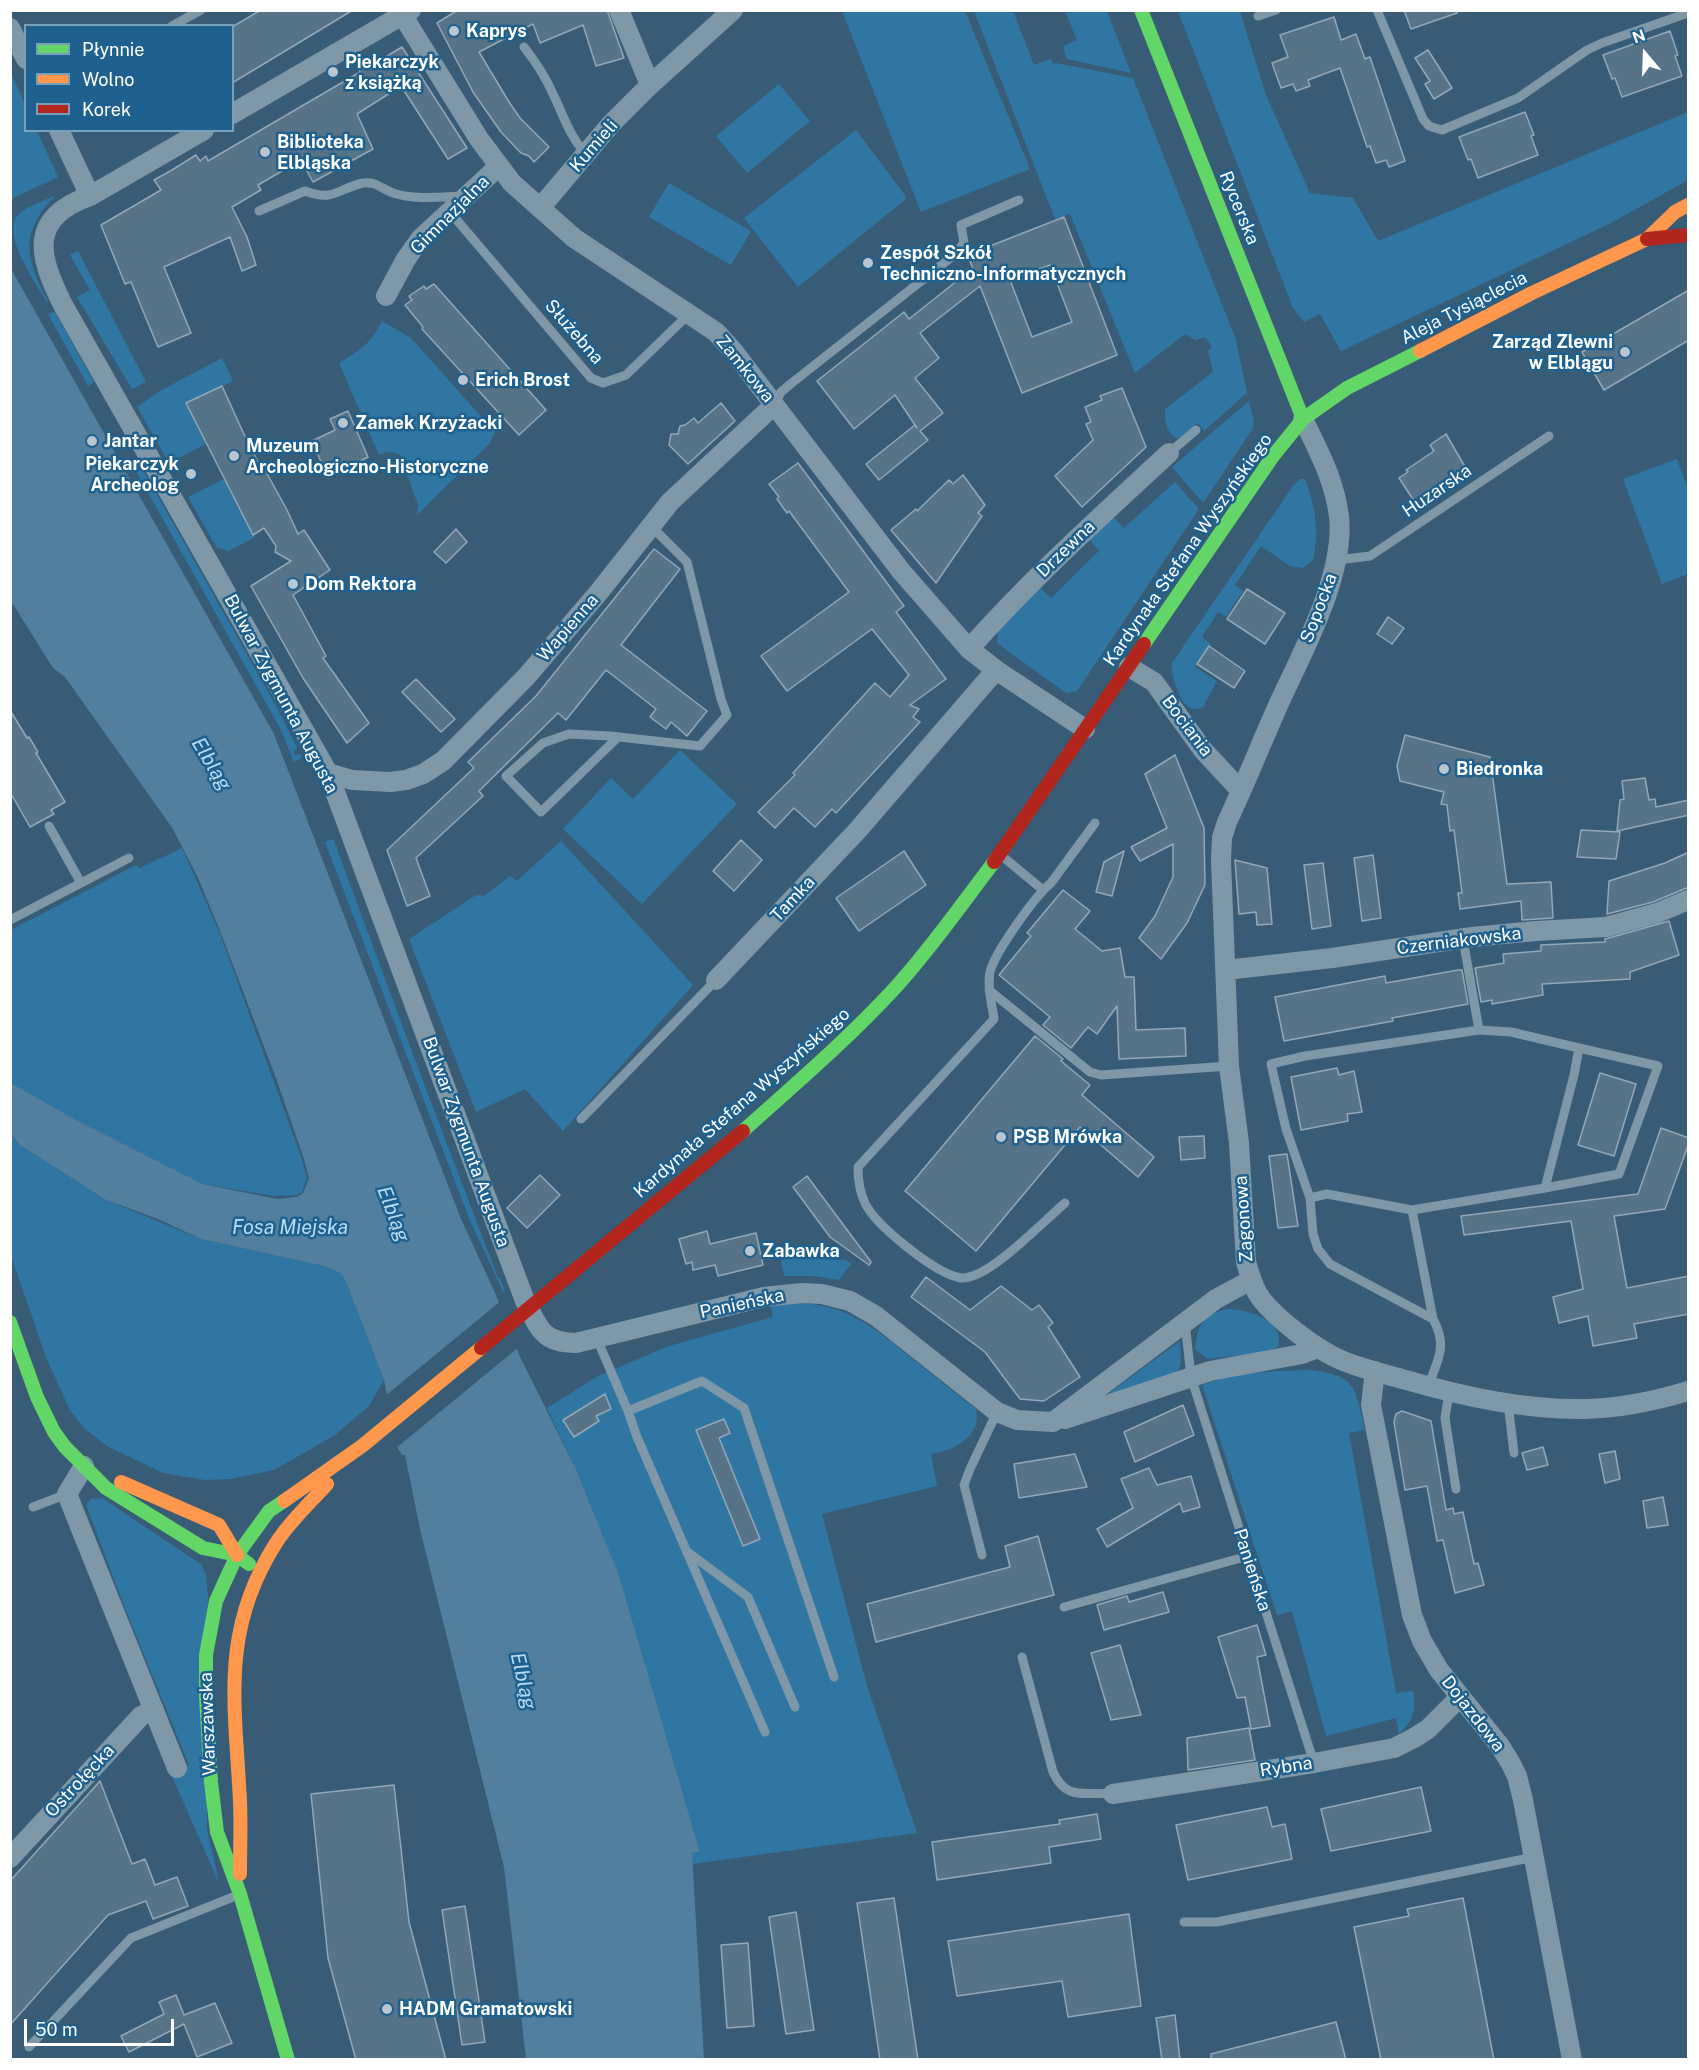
<!DOCTYPE html>
<html>
<head>
<meta charset="utf-8">
<style>
	body { margin:0 }
	#map { position:relative; width:1699px; height:2070px; overflow:hidden; background:#385c75; font-family:"Public Sans",sans-serif }
	canvas { display:block }
	.frame { position:absolute; inset:0; border:12px solid #fff; pointer-events:none }
	.legend { position:absolute; left:24px; top:24px; width:210px; height:108px; box-sizing:border-box; background:#1f618e; border:2px solid #79a0bb; margin:0; padding:8px 10px; list-style:none; font-size:18px; color:#fff }
	.legend li { display:flex; align-items:center; gap:12px; height:30px }
	.legend b { width:30px; border:2px solid #79a0bb }
	.north { position:absolute; left:1615px; top:24px; width:60px; height:60px; -webkit-text-stroke:4px #1f618e; paint-order:stroke; rotate:341deg; font-size:16px; font-weight:700; line-height:24px; text-align:center; color:#fff }
	.north::after { content:''; display:block; margin:auto; width:21px; height:27px; background:#fff; clip-path:polygon(50% 0,100% 100%,50% 72%,0 100%) }
	.scale { position:absolute; left:24px; top:2019px; width:150px; height:27px; box-sizing:border-box; border:3px solid #fff; border-top:0; padding-left:8px; font-size:18px; line-height:21px; white-space:nowrap; color:#fff; -webkit-text-stroke:4px #1f618e; paint-order:stroke }
</style>
</head>
<body>
<div id="map">
<canvas width="1699" height="2070"></canvas>
<div class="frame"></div>
<ul class="legend">
<li><b style="height:8px;background:#63d668"></b>Płynnie</li>
<li><b style="height:8px;background:#ff974d"></b>Wolno</li>
<li><b style="height:8px;background:#b3261e"></b>Korek</li>
</ul>
<div class="north">N</div>
<div class="scale">50 m</div>
</div>
<script>
const c = document.querySelector('canvas').getContext('2d');
c.lineJoin = 'round';
function fill(path, color) {
  c.fillStyle = color;
  c.fill(path, 'evenodd');
}
function stroke(path, color, width, dash) {
  c.strokeStyle = color;
  c.lineWidth = width;
  c.lineCap = dash ? 'butt' : 'round';
  c.setLineDash(dash || []);
  c.stroke(path);
}
function write(font, color, halo, rows, align = 'center') {
  c.font = font + ' "Public Sans",sans-serif';
  c.lineWidth = 5;
  c.setLineDash([]);
  c.textBaseline = 'middle';
  c.strokeStyle = halo;
  c.fillStyle = color;
  for (const [text, x, y, turn = 0] of rows) {
    c.save();
    c.translate(x, y);
    c.rotate((+turn || 0) * Math.PI / 180);
    c.textAlign = isNaN(turn) ? turn : align;
    if (halo) c.strokeText(text, 0, 0);
    c.fillText(text, 0, 0);
    c.restore();
  }
}
fill(new Path2D(`
	M842 11H965L1030 169 921 212Z
	M974 11H1013L1034 65 1051 59 1053 64 1056 63 1133 78 1236 340 1247 393 1204 431 1198 423 1179 438C1167 437 1164 419 1165 409L1213 372 1208 351 1212 347 1205 337 1196 340 1185 334 1135 373 1070 214 1055 219Z
	M1065 11H1107L1131 73 1067 59 1064 51V46L1077 40Z
	M1178 11H1240L1266 95 1310 193 1353 198 1378 241 1688 112V180L1613 222 1341 351 1320 314 1304 322 1293 308Z
	M10 71 25 104 26 130 37 131 58 177 11 199Z
	M779 84 810 121 747 173 716 136Z
	M856 130 907 198 798 287 744 218Z
	M669 183 751 231 731 265 649 217Z
	M56 195C19 232 25 259 48 301L47 302C36 283 1 235 18 215 24 207 47 200 56 195Z
	M78 251 146 382 132 389 77 297 90 290 70 255Z
	M55 312 94 382 88 386 48 314Z
	M382 321 411 338 495 432 489 444 417 515 418 505 400 455C392 451 387 451 379 455L339 363C360 350 371 344 382 321Z
	M222 358 233 381 186 403 206 444 169 463 137 407 158 392Z
	M1249 401 1254 421 1253 428 1203 503 1172 467Z
	M137 459 275 704 297 747 294 752 295 755 300 754 302 758 294 762 281 730 132 464Z
	M1677 459 1688 489V574L1662 584 1623 479Z
	M224 479 255 537 229 551 217 548 188 497Z
	M1300 479H1304C1308 484 1309 491 1311 497 1317 520 1318 537 1313 560L1303 568 1290 566 1261 546 1235 585 1243 591 1226 617 1218 612 1202 637 1211 644 1195 667 1217 681 1203 707C1198 709 1193 710 1189 707 1179 701 1170 673 1172 663L1293 486Z
	M1175 482 1199 509 1077 691 1066 693 997 643 998 629 1038 586 1051 598 1099 551 1087 537 1111 515 1124 528Z
	M680 750 737 804 642 904 563 829 611 778 633 799Z
	M332 839 334 841 418 1068 498 1278H500L505 1291 503 1292 469 1218 325 842Z
	M561 841 693 985 563 1131 525 1089 476 1112 409 939 476 895 484 896 510 876 517 881Z
	M182 848 219 931 302 1159 307 1178 302 1192 297 1195 274 1196 203 1184 78 1121 11 1083V930L136 865 140 868Z
	M10 1134 20 1145 106 1200 201 1239 324 1266 341 1272 347 1284 384 1380 369 1406 335 1435 274 1470 230 1479 205 1480 163 1473 107 1446 84 1428 70 1410 47 1360 10 1253Z
	M785 1258 846 1260 851 1264 839 1280 814 1276H784L781 1261Z
	M794 1303C846 1303 874 1328 913 1359 934 1376 955 1393 976 1409 983 1436 953 1451 931 1454L937 1486 822 1514 867 1686 917 1833 692 1864 691 1853 700 1852 619 1575 576 1469 547 1408 598 1376 669 1346 773 1317 771 1306Z
	M1227 1309C1247 1309 1286 1320 1278 1347L1265 1352 1208 1359 1195 1349C1198 1324 1202 1315 1227 1309Z
	M1180 1341 1181 1364 1177 1372 1110 1396 1108 1394Z
	M1310 1370C1357 1376 1355 1387 1365 1430L1349 1433 1396 1693 1413 1691C1417 1709 1413 1721 1399 1734L1396 1718 1326 1736 1292 1611 1277 1615 1202 1385C1239 1372 1271 1371 1310 1370Z
	M102 1498 201 1564 206 1575 208 1595 207 1828 219 1883 171 1774 189 1765 124 1606 86 1505 91 1499Z`), '#3076a3');
fill(new Path2D(`
	M10 267 274 734 461 1219 496 1295 520 1357 576 1469 619 1575 700 1852 692 1853 704 2059H526L504 1867 420 1529 405 1455H402L397 1447 384 1380 347 1284 341 1273 324 1266 201 1239 158 1219 106 1200 20 1145 11 1134V1083L78 1121 203 1184 277 1199 297 1197 303 1193 309 1178 304 1159 276 1078 220 931 199 880 173 829 65 677 53 668 11 601Z`), '#517f9d');
fill(new Path2D(`
	M502 1300 520 1346 395 1449 384 1397Z`), '#385c75');
const building = new Path2D(`
	M261 10H353L232 83V27Z
	M458 10H607L624 58 596 66 583 25 540 43 533 24 479 52 509 102 520 118 549 147 534 162 529 156 521 153 501 132 473 92 437 23Z
	M1404 10H1457V13L1411 29Z
	M1334 17 1341 40 1356 34 1365 59 1370 57 1405 161 1389 167 1386 160 1376 163 1370 146 1367 147 1340 68 1308 80 1310 86 1296 91 1293 84 1281 88 1272 63 1288 57 1280 35Z
	M1670 31 1678 55 1675 56 1682 76 1622 97 1615 78 1612 79 1603 55Z
	M402 47 467 148 448 159 401 86 357 114 373 149 313 182 301 160 258 185 261 190 232 207 247 237 256 265 242 271 230 237 164 267 191 333 158 347 131 282 125 284 101 225 161 190 154 180 172 170 196 155 200 161 206 156 208 161 360 72 359 70 376 60 377 62Z
	M1428 50 1452 88 1434 99 1425 84 1430 81 1415 58Z
	M1525 112 1534 135 1531 136 1538 155 1478 178 1471 159 1468 160 1459 137Z
	M1064 217 1117 355 1022 393 980 286 920 333 939 358 915 378 943 413 920 431 928 440 879 480 866 464 915 425 917 428 895 395 854 429 817 381 904 312 909 319 958 280 975 273 967 255ZM1050 265 1072 322 1032 337 1010 280Z
	M434 284 546 410 519 435 422 329 423 327 405 305 412 300 409 296 424 286 426 289Z
	M1689 290V340L1604 390 1582 352Z
	M222 386 243 432 262 470 264 468 287 510 298 534 304 530 330 570 293 595 326 656 323 658 369 723 347 743 303 678 251 586 291 561 275 552 276 546 264 528 253 535 186 403Z
	M1122 388 1146 447 1082 507 1055 476 1093 440 1086 424 1091 422 1085 407 1102 400 1100 396Z
	M721 403 735 421 688 464 669 445 671 434H678L680 426 685 425 694 418 698 423Z
	M348 411 368 457 328 478 312 441 335 430 330 419Z
	M1446 434 1468 472 1418 507 1399 478 1408 472 1406 470 1434 451 1430 445Z
	M798 463 904 606 896 612 946 679 910 705 919 709 913 717 920 722 836 813 832 809 815 827 794 808 775 828 758 812 795 775 793 773 875 683 890 697 909 675 872 629 787 691 761 656 849 592 789 511 787 513 777 499 779 497 769 484Z
	M963 475 985 505 978 513 982 516 936 583 891 530 916 509 917 511 949 480 953 484Z
	M456 529 467 542 446 563 434 552Z
	M654 549 680 569 621 645 707 711 687 736 671 722 666 729 650 717 656 709 606 670 566 720 558 713 479 791 483 796 416 858 430 896 407 906 387 850 474 768 468 762 536 696Z
	M1247 589 1285 613 1265 644 1227 619Z
	M1388 617 1404 628 1392 644 1377 634Z
	M1209 646 1245 671 1234 688 1197 664Z
	M416 679 455 719 441 732 402 692Z
	M10 710 27 738 29 737 38 752 36 753 65 802 51 810 54 814 30 827 10 792Z
	M1405 735 1490 757 1507 884 1551 882 1553 918 1522 920 1521 901 1460 909 1458 893H1462L1454 830 1450 831 1447 805 1441 804 1444 792 1400 781 1397 766Z
	M1175 755 1204 828 1205 885 1187 923 1161 959 1139 938 1155 916 1173 877V844L1140 861 1131 847 1167 828 1145 774Z
	M1645 778 1649 800 1655 799 1656 807 1689 800V815L1617 831 1620 800 1624 799 1622 781Z
	M1581 830 1620 832 1616 859 1577 857Z
	M741 840 762 860 734 891 713 871Z
	M904 851 926 885 859 931 836 898Z
	M1124 851 1112 896 1096 892 1104 862Z
	M1689 852V887L1653 902 1607 914 1609 881 1665 863Z
	M1373 855 1381 918 1362 921 1354 858Z
	M1235 860 1267 868 1272 924 1257 925 1256 912 1239 914Z
	M1323 863 1331 926 1312 929 1304 865Z
	M1063 890 1090 911 1075 929 1102 951 1120 948 1125 977H1134L1136 1030 1185 1028 1186 1056 1119 1059 1117 1006 1097 1034 1088 1027 1071 1048 1043 1025 1050 1017 999 975 1031 936 1027 933Z
	M1669 921 1679 955 1630 972V979L1542 984 1543 995 1492 1004V1000L1481 1002 1475 968 1504 963 1503 954 1541 951V945L1605 942V939Z
	M1458 970H1462L1468 1004 1392 1018 1393 1021 1284 1041 1275 997 1385 976 1386 983Z
	M1035 1036 1063 1059 1061 1061 1090 1085 1082 1095 1154 1157 1138 1177 1080 1127 976 1251 905 1191Z
	M1337 1068 1339 1075 1354 1071 1362 1112 1347 1114 1348 1121 1301 1130 1291 1077Z
	M1600 1073 1636 1084 1614 1156 1578 1145Z
	M1661 1128 1689 1138V1143L1665 1209 1614 1216 1627 1288 1689 1276V1314L1634 1324 1637 1338 1593 1346 1588 1316 1559 1323 1553 1297 1583 1289 1571 1221 1464 1235 1461 1216 1638 1194Z
	M1204 1136 1205 1158 1181 1160 1179 1137Z
	M1287 1154 1298 1226 1278 1228 1269 1156Z
	M540 1175 560 1195 527 1228 507 1208Z
	M807 1176 871 1262 869 1265 830 1237 793 1187Z
	M707 1231 710 1244 756 1233 763 1265 718 1276 715 1265 693 1270 692 1262 686 1264 679 1239Z
	M926 1277 970 1310 1001 1286 1032 1310 1039 1305 1053 1323 1048 1327 1080 1377 1044 1401 1020 1399 985 1352 911 1297Z
	M605 1394 611 1409 596 1416 599 1421 574 1437 563 1420Z
	M1183 1405 1194 1435 1135 1462 1124 1432Z
	M1402 1411 1431 1421 1446 1510 1453 1508 1454 1514 1463 1512 1474 1564 1478 1563 1484 1585 1455 1593 1443 1540 1437 1541 1427 1486 1405 1490 1394 1422 1396 1414Z
	M724 1419 730 1433 719 1438 760 1539 743 1546 696 1430Z
	M1543 1447 1548 1465 1527 1470 1522 1453Z
	M1615 1451 1620 1479 1605 1483 1599 1454Z
	M1075 1454 1087 1487 1019 1498 1014 1464Z
	M1149 1468 1157 1485 1191 1476 1200 1507 1183 1512 1180 1503 1107 1547 1097 1529 1133 1508 1121 1479Z
	M1663 1497 1668 1525 1647 1528 1643 1501Z
	M1038 1536 1054 1595 876 1642 867 1604 1010 1567 1005 1546Z
	M1163 1592 1169 1612 1104 1630 1097 1605 1127 1596 1129 1602Z
	M1257 1625 1266 1655 1257 1657 1270 1726 1251 1729 1245 1697 1237 1698 1218 1637Z
	M1120 1645 1141 1715 1111 1720 1091 1653Z
	M1249 1728 1255 1760 1188 1770 1187 1738Z
	M100 1781 132 1864 145 1859 155 1885 177 1877 188 1906 153 1919 146 1901 108 1915 10 2025V1881Z
	M394 1785 409 1922 446 2060H356L328 1958 311 1794Z
	M1421 1787 1431 1831 1331 1851 1321 1809Z
	M1267 1807 1272 1827 1285 1824 1292 1859 1188 1880 1176 1825Z
	M1097 1814 1101 1839 1049 1847 1051 1863 937 1880 932 1842 1060 1824 1059 1820Z
	M894 1898 918 2060H880L857 1903Z
	M1463 1898 1494 2060H1381L1354 1927 1409 1916 1407 1909Z
	M465 1906 485 2042 462 2045 442 1910Z
	M796 1912 814 2030 786 2034 769 1917Z
	M1129 1914 1141 2006 1068 2017 1062 1981 957 1996 948 1941Z
	M748 1943 754 2026 727 2028 721 1945Z
	M176 1995 184 2015 215 2003 232 2043 197 2057 184 2024 129 2052 121 2036 164 2014 159 2002Z
	M1175 2015 1180 2060H1162L1156 2018Z
	M1336 2022 1346 2060H1211V2054Z`);
fill(building, '#567387');
stroke(building, '#94a8b7', 1.5);
stroke(new Path2D(`
	M1377 10 1423 119 1429 126 1442 130 1518 98 1587 50 1602 43 1688 13
	M1258 16 1276 10
	M172 26 201 10
	M524 47C536 62 546 78 554 96 564 117 570 137 586 154
	M259 211 305 191C335 202 336 189 363 183 375 181 382 189 393 193 414 200 440 197 463 196
	M450 212 591 378 603 383 626 375 689 314
	M774 405 781 392 793 382 953 256 964 243 961 225 1019 200
	M1169 453 1196 430
	M1337 560 1370 556 1549 436
	M618 737 541 812 506 776 543 743 569 734 610 736 700 746 727 715 721 699 687 562 651 526
	M49 826 81 883
	M1002 856 1043 890
	M10 920 129 858
	M989 990 1090 1072 1101 1075 1229 1066
	M581 1119 716 980
	M1545 1188 1619 1174 1658 1066 1579 1048
	M1310 1198 1327 1194 1412 1210 1545 1188 1574 1075 1579 1048 1511 1032 1479 1030
	M1065 1203C1043 1222 1001 1265 975 1275 970 1277 962 1279 957 1277 933 1271 875 1225 865 1203 859 1191 858 1179 858 1167L994 1019C992 1004 987 987 990 972 995 952 1035 896 1051 883L1095 823
	M1412 1210 1433 1319C1448 1346 1438 1359 1428 1387
	M1433 1319 1330 1264 1318 1249 1313 1234 1310 1198 1286 1129 1271 1064 1305 1056 1479 1030 1463 939
	M1185 1322 1191 1377 1314 1763
	M597 1339 628 1411 702 1381 744 1408 834 1677
	M1449 1392 1445 1418 1456 1489
	M1508 1403 1514 1453
	M628 1411 637 1437 765 1732
	M33 1507 67 1494
	M689 1553 748 1597 795 1707
	M982 1555 964 1485 970 1469 997 1412
	M1064 1607 1248 1556
	M1022 1657 1053 1772C1067 1802 1085 1791 1113 1794
	M1184 1922H1217L1534 1857
	M29 2047 131 1938 238 1895`), '#7f98a8', 9);
stroke(new Path2D(`
	M619 10 650 85
	M403 16 479 139 512 183 574 238 716 332 734 352 901 571 969 649 996 670 1085 729
	M10 28 26 59
	M232 114 411 10
	M59 130 90 196
	M204 130 90 196C27 218 39 257 63 305L328 773 525 1301C539 1328 542 1343 576 1343L764 1297 802 1293 822 1294 850 1301 876 1316 997 1412 1017 1420 1053 1422 1216 1299 1251 1280
	M540 208 611 124 650 85 733 10
	M386 296 406 259 421 238 498 167
	M1303 419C1318 450 1335 481 1339 517 1345 574 1304 649 1280 701 1262 741 1246 782 1227 822L1222 838 1221 861 1229 1066 1239 1143 1246 1262C1250 1275 1253 1289 1262 1300 1278 1320 1317 1350 1341 1360 1362 1369 1385 1374 1406 1380 1465 1397 1525 1410 1586 1409 1621 1408 1655 1401 1688 1391
	M969 649C1031 579 1100 517 1169 453
	M1129 667 1154 682 1203 750 1241 791
	M328 773 352 780 390 782 406 780 423 774 443 761 526 677 599 592 670 502 774 405
	M1226 970 1332 958 1472 937 1536 931 1606 927 1657 913 1688 900
	M716 980 857 831 996 670
	M1375 1371 1371 1405 1412 1615 1422 1641 1439 1670 1500 1746 1510 1762 1517 1776 1523 1800 1572 2060
	M1065 1419 1210 1371 1302 1354 1318 1348
	M84 1466 67 1494 177 1768
	M1113 1794 1314 1763 1394 1748 1414 1738 1428 1729 1460 1697
	M10 1858 141 1716 154 1710`), '#7f98a8', 20);
stroke(new Path2D(`
	M1141 10 1303 419
	M1144 644 1273 456 1303 419 1347 388 1420 351
	M743 1131C794 1085 847 1040 894 989 930 950 961 905 994 862
	M10 1322 37 1397 54 1432 65 1447 106 1488 203 1548 237 1555 249 1564
	M284 1501 269 1511 237 1555 216 1601 206 1655V1696L211 1782 217 1832 240 1894 288 2060`), '#63d668', 14);
stroke(new Path2D(`
	M1420 351 1532 293 1647 239 1675 212 1688 205
	M121 1482 219 1525 237 1555
	M284 1501 362 1446 481 1348
	M240 1874C240 1850 241 1825 240 1801 235 1703 220 1631 276 1543 290 1521 310 1503 327 1484`), '#ff974d', 14);
stroke(new Path2D(`
	M1647 239 1688 235
	M994 862 1144 644
	M481 1348 743 1131`), '#b3261e', 14);
for (const [x, y, r, color] of [
	[454,31,6,"#b9c6cf"],
	[333,72,6,"#b9c6cf"],
	[265,152,6,"#b9c6cf"],
	[868,263,6,"#b9c6cf"],
	[1625,352,6,"#b9c6cf"],
	[463,380,6,"#b9c6cf"],
	[343,423,6,"#b9c6cf"],
	[92,441,6,"#b9c6cf"],
	[234,456,6,"#b9c6cf"],
	[191,474,6,"#b9c6cf"],
	[293,584,6,"#b9c6cf"],
	[1444,769,6,"#b9c6cf"],
	[1001,1137,6,"#b9c6cf"],
	[750,1251,6,"#b9c6cf"],
	[387,2009,6,"#b9c6cf"]
]) {
  const dot = new Path2D();
  dot.arc(x, y, r, 0, 2 * Math.PI);
  c.fillStyle = color;
  c.fill(dot);
  stroke(dot, '#1f618e', 2);
}
write('bold 18px', '#fff', '#1f618e', [
	["Kaprys",466,31],
	["Piekarczyk",345,62],
	["z książką",345,83],
	["Biblioteka",277,142],
	["Elbląska",277,163],
	["Zespół Szkół",880,253],
	["Techniczno-Informatycznych",880,274],
	["Zarząd Zlewni",1613,342,"right"],
	["w Elblągu",1613,363,"right"],
	["Erich Brost",475,380],
	["Zamek Krzyżacki",355,423],
	["Jantar",104,441],
	["Muzeum",246,446],
	["Archeologiczno-Historyczne",246,467],
	["Piekarczyk",179,464,"right"],
	["Archeolog",179,485,"right"],
	["Dom Rektora",305,584],
	["Biedronka",1456,769],
	["PSB Mrówka",1013,1137],
	["Zabawka",762,1251],
	["HADM Gramatowski",399,2009]
], 'left');
write('18px', '#fff', '#1f618e', [
	["Kumieli",594,146,-49],
	["Rycerska",1239,208,68],
	["Gimnazjalna",450,215,-45],
	["Aleja Tysiąclecia",1464,308,-27],
	["Służebna",574,332,49],
	["Zamkowa",745,369,51],
	["Huzarska",1437,491,-34],
	["Drzewna",1066,549,-44],
	["Kardynała Stefana Wyszyńskiego",1188,550,-55],
	["Sopocka",1319,608,-69],
	["Wapienna",568,628,-49],
	["Bulwar Zygmunta Augusta",281,694,62],
	["Bociania",1187,726,53],
	["Tamka",793,899,-47],
	["Czerniakowska",1459,941,-7],
	["Kardynała Stefana Wyszyńskiego",742,1103,-41],
	["Bulwar Zygmunta Augusta",466,1142,70],
	["Zagonowa",1244,1219,-94],
	["Panieńska",742,1304,-12],
	["Panieńska",1252,1570,72],
	["Dojazdowa",1473,1714,52],
	["Warszawska",208,1724,-92],
	["Rybna",1286,1767,-9],
	["Ostrołęcka",80,1781,-47]
]);
write('italic 20px', '#b9ddf4', '#1f618e', [
	["Elbląg",211,764,59],
	["Elbląg",393,1214,69],
	["Fosa Miejska",290,1228],
	["Elbląg",523,1681,77]
]);
</script>
</body>
</html>
